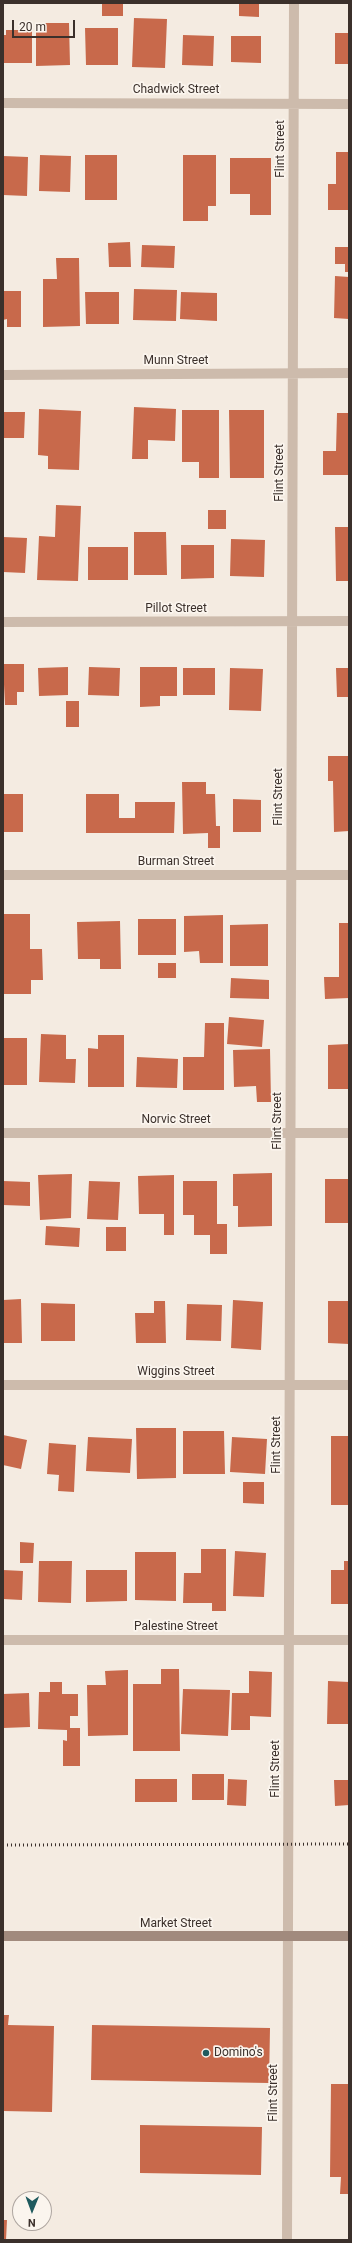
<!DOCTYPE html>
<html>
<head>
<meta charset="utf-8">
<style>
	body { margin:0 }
	#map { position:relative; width:352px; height:2243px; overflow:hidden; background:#f4ebe1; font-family:Roboto,sans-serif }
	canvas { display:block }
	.frame { position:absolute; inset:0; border:4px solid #3b302b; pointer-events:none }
	.north { position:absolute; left:12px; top:2191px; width:40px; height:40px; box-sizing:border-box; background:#fbf5ee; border:1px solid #aea6a0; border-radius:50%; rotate:181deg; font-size:11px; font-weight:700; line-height:16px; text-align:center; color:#3b302b }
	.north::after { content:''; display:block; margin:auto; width:14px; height:18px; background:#1f5a5e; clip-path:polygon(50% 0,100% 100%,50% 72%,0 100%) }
	.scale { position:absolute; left:12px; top:20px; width:63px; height:18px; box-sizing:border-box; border:2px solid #3b302b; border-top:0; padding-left:5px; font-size:12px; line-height:14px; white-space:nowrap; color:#3b302b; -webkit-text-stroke:3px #fbf5ee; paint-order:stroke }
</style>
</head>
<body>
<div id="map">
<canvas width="352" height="2243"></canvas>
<div class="frame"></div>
<div class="north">N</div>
<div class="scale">20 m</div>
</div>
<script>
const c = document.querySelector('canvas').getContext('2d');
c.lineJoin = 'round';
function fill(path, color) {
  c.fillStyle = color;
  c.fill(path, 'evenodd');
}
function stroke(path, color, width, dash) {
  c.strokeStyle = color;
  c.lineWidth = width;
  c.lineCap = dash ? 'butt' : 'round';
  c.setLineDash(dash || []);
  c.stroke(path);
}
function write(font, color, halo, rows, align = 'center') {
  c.font = font + ' Roboto,sans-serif';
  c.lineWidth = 3.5;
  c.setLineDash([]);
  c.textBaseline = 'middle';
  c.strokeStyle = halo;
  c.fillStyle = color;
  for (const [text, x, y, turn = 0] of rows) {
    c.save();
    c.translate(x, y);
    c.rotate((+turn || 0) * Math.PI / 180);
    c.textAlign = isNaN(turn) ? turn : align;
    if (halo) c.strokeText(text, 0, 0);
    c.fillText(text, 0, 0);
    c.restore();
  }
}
fill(new Path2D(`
	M102 3H123V16H102Z
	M239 3H259V17L239 16Z
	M134 18 167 19 165 68 132 67Z
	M36 23H69L70 65 36 66Z
	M85 28H118V65H86Z
	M6 30H32V63H3V35H6Z
	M335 33H349V64H335Z
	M183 35 214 36 213 66 182 65Z
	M231 36H261V63L231 62Z
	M336 152H349V210H328V184H336Z
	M40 155 71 156 70 192 39 191Z
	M85 155H117V200H85Z
	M183 155H216V206H208V221H183Z
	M3 156 28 157 27 196 3 195Z
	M230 158H271V215H250V194H230Z
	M130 242 131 267H109L108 243Z
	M142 245 175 246 174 268 141 267Z
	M335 247H349V272H345V264H335Z
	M56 258H79L80 326 43 327V279H57Z
	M335 276 349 277V319L334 318Z
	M134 289 177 290 176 321 133 320Z
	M3 291H21V327H7V319L3 320Z
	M85 292H119V324H86Z
	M181 292 217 293V321L180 319Z
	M134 407 176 409 175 441 148 440V459H132Z
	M39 409 81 411 79 470 48 469V456L38 455Z
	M182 410H219V478H199V462H182Z
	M229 410H264V478H230Z
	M3 412H25L24 438H3Z
	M337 413H349V475H323V451H336Z
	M56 505 81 506 78 581 37 580 39 536 55 537Z
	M208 510H226V529H208Z
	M335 527H349V581H336Z
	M134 532H166L167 575H134Z
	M3 537 27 538 25 573 3 572Z
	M231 539 265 540 264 577 230 576Z
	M181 545H214V578L181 579Z
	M88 547H128V580H88Z
	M3 664H24V692H17V705H5Z
	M68 667V695L39 696 38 668Z
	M89 667 120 668 119 696 88 695Z
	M140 667H177V696H160V706L140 707Z
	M183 668H215V695H183Z
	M230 668 263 669 261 711 229 710Z
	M336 668H349V697H337Z
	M66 701H79V727H66Z
	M328 756H349V831L334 832 333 781H328Z
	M182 782H206V794H215L216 826H220V848H208V833L183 834Z
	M3 794H23V832H3Z
	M86 794H119V818H135V802H175L174 833H86Z
	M233 799 261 800V832H233Z
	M3 914H30V949H42L43 980H31V994H3Z
	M223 915V963H200L199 951 184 952V916Z
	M138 919H176V955H138Z
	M120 921 121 969H100V959H78L77 922Z
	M339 923H349V998L325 999 324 977H339Z
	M268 924V966H230V925Z
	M158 963H176V978H158Z
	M231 978 269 980V999L230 998Z
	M229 1017 264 1020 262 1047 227 1044Z
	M205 1023H224V1090H183V1057H204Z
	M41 1034 66 1035V1059H76L75 1083 39 1082Z
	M98 1035H124V1087H88V1048L98 1049Z
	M3 1038H27V1085H3Z
	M349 1044V1089H328V1045Z
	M270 1049 271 1102H257L256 1086 234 1087 233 1050Z
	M137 1057 178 1059 177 1088 136 1087Z
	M272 1173V1226L238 1227V1206H233V1174Z
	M72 1174 71 1218 40 1220 38 1175Z
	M174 1175V1235H164V1214H139L138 1176Z
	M325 1179H349V1223H325Z
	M3 1181 30 1182V1206L3 1205Z
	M89 1181 120 1182 118 1220 87 1219Z
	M183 1181H217V1224H227V1254H210V1235H194V1215H183Z
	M46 1226 80 1228 79 1247 45 1245Z
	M106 1227H126V1251H106Z
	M21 1299 22 1343H3V1300Z
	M233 1300 263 1302 261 1350 231 1348Z
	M154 1301H165L166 1343H136L135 1313H154Z
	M328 1301H349V1344L328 1343Z
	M41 1303 75 1304V1341H41Z
	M187 1304 222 1305 221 1341 186 1340Z
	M136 1428H176V1478L137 1479Z
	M183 1431H224L225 1474H183Z
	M3 1435 27 1440 21 1469 3 1465Z
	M331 1436H349V1505H331Z
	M88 1437 132 1439 130 1473 86 1471Z
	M232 1437 267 1439 265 1474 230 1472Z
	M49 1443 76 1445 74 1492 58 1491 59 1475 47 1474Z
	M243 1482H264V1504L243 1503Z
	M20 1542 34 1543 33 1563H20Z
	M201 1549H226V1611H212V1603H183L184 1573H201Z
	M235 1551 266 1553 264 1597 233 1596Z
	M135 1552H176V1601L135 1600Z
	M39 1561H72L71 1603 38 1602Z
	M344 1561H349V1604H331V1570H344Z
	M3 1570 23 1571 22 1600 3 1599Z
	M86 1570H127V1601L86 1602Z
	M161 1669H179L180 1751H133V1684H161Z
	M128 1670V1735L88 1736 87 1685H106L105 1671Z
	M249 1671 272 1672 271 1717 250 1716V1730H231L232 1693H249Z
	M328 1681 349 1682V1724H327Z
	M50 1682H62V1694H78V1716H70V1728H80V1766H63V1740L67 1741V1730L38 1729 39 1692H50Z
	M183 1689 230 1690 228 1736 181 1734Z
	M29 1693 30 1727 3 1728V1694Z
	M192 1774H224V1800H192Z
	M135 1779H177V1802H135Z
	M228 1779 247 1780 246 1806 227 1805Z
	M334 1780H349V1805L335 1806Z
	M3 2015H9L8 2025 54 2026 52 2112 3 2111Z
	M92 2025 270 2028 269 2083 91 2080Z
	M331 2084H349V2194H340L341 2177H330Z
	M140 2125 262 2127 261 2175 140 2173Z
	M3 2220H7L6 2240H3Z`), '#c8694b');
stroke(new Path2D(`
	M3 103 349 104
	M3 375 349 373
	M3 622 349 621
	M3 875H349
	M3 1133H349
	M3 1385H349
	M3 1640H349
	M287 2240 294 3`), '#cdbbac', 10);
stroke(new Path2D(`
	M3 1936H349`), '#a18a7d', 10);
stroke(new Path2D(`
	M3 1845 349 1844`), '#3b302b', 3, [1, 3]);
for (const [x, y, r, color] of [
	[206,2053,4,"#1f5a5e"]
]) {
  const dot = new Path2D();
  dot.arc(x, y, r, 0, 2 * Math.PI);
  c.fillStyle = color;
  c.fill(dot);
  stroke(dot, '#fbf5ee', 1.5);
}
write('12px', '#3b302b', '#fbf5ee', [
	["Chadwick Street",176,90],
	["Flint Street",281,149,-90],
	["Munn Street",176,361],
	["Flint Street",280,473,-90],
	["Pillot Street",176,609],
	["Flint Street",279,797,-90],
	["Burman Street",176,862],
	["Norvic Street",176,1120],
	["Flint Street",278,1121,-90],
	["Wiggins Street",176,1372],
	["Flint Street",277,1445,-90],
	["Palestine Street",176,1627],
	["Flint Street",276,1769,-90],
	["Market Street",176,1924],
	["Flint Street",274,2093,-90]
]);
write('12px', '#3b302b', '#fbf5ee', [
	["Domino's",214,2053]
], 'left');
</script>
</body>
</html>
